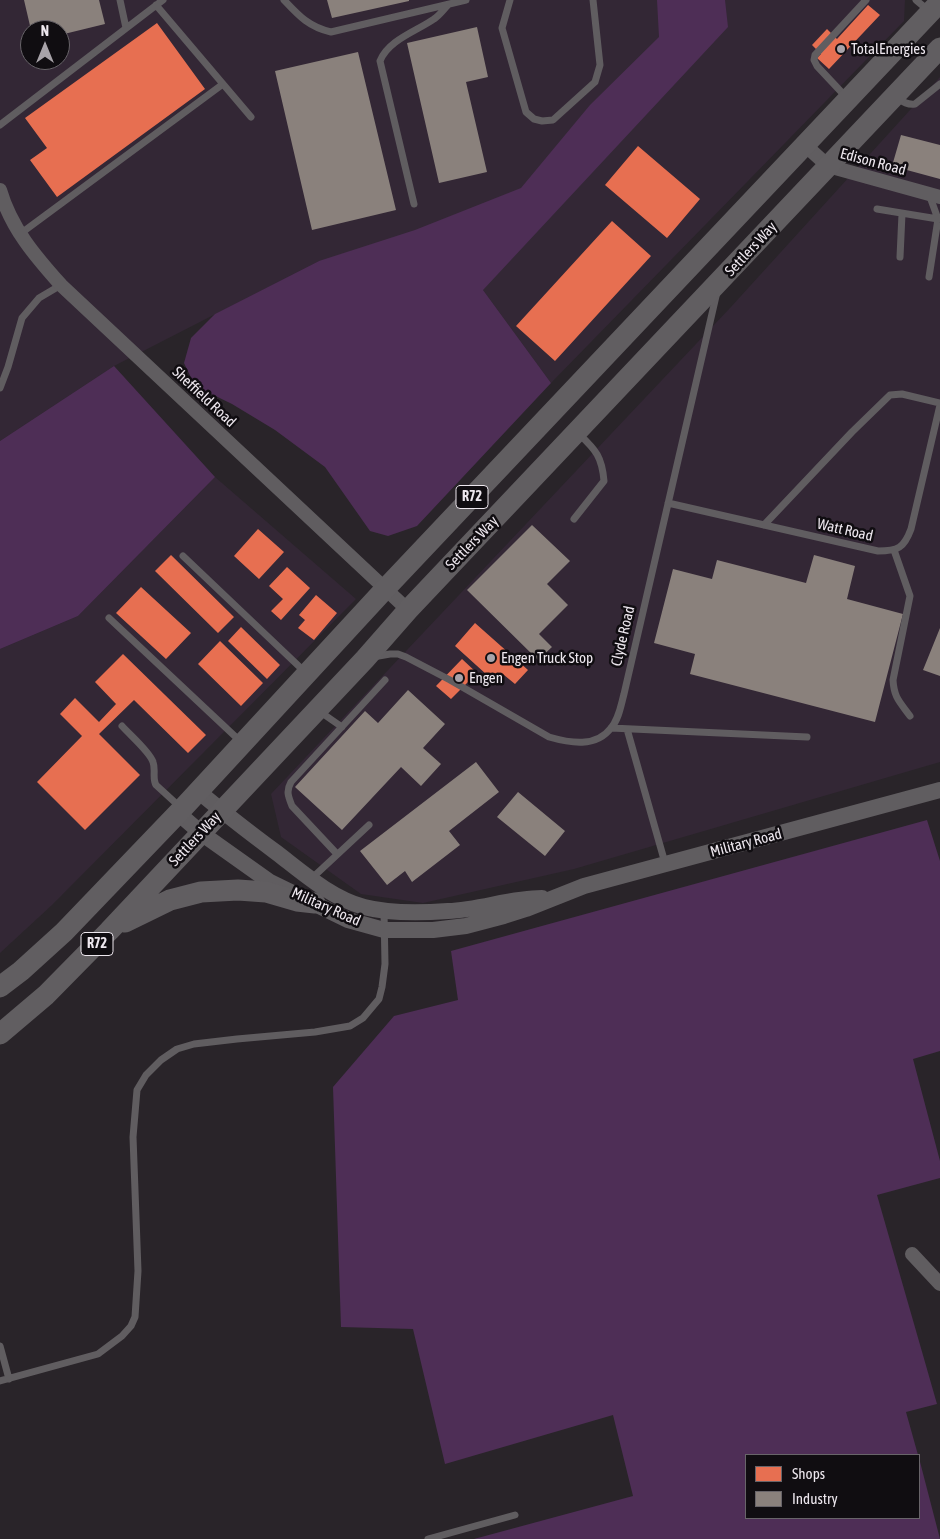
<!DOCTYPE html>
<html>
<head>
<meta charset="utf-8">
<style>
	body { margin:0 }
	#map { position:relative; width:940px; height:1539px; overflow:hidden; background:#292429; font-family:"Asap Condensed",sans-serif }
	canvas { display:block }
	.legend { position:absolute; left:745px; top:1454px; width:175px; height:65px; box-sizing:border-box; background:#100d11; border:1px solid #686469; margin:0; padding:6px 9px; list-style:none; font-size:15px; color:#ede7ee }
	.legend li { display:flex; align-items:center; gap:10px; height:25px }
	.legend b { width:25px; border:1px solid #686469 }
	.north { position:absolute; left:20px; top:20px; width:50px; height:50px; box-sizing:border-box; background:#100d11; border:1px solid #686469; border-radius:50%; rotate:0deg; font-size:14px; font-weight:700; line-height:20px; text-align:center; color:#ede7ee }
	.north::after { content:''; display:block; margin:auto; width:18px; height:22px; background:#a8a3a9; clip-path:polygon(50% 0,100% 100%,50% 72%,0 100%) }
</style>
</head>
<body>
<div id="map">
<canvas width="940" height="1539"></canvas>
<ul class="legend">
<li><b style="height:14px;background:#e76f51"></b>Shops</li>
<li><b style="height:14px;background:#8a817c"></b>Industry</li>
</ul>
<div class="north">N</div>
</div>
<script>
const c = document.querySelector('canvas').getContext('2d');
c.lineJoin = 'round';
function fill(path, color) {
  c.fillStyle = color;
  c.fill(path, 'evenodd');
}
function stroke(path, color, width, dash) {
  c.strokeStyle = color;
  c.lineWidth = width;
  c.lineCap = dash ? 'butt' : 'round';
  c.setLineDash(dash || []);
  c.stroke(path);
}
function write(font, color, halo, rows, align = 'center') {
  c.font = font + ' "Asap Condensed",sans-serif';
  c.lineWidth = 5;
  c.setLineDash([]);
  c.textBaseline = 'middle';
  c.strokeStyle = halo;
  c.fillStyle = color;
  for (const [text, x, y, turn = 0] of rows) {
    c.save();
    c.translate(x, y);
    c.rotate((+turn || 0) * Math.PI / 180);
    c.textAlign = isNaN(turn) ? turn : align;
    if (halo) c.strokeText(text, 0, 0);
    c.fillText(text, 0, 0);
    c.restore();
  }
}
fill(new Path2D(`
	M0 0H905L904 21 551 383 483 290 319 261 114 366 0 441ZM30 30H60V60H30Z
	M940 77V762L574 869 423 903 361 894 281 837 271 794 730 308Z
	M215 477 356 599 52 905 0 953V649L78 616Z`), '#332735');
fill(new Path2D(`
	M657 0H725L728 27 483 290 551 383 417 526 388 536 370 531 325 467 275 430 232 404 195 386 184 363 191 338 215 314 319 261 415 230 521 188 590 105 659 37Z
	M114 366 215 477 78 616 0 649V441Z
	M927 820 940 861V1051L913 1059 940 1161V1178L877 1195 937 1404 906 1412 918 1455H746V1518H919V1458L940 1539H474L633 1496 613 1415 445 1464 413 1329 341 1327 333 1087 394 1016 458 1000 451 951Z`), '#4e2e56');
fill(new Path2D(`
	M868 5 880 15 829 69 817 58 821 54 812 45 827 29 837 39Z
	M157 23 205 89 57 197 30 160 47 148 25 118Z
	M638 146 700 199 667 238 605 185Z
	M612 221 651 256 555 361 516 326Z
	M258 529 284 552 259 579 234 556Z
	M171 555 234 617 218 633 155 571Z
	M287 567 310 588 281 620 271 611 283 599 269 586Z
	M141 587 191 633 166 659 116 613Z
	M316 595 337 613 314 640 298 628 305 620 299 615Z
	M475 623 528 670 515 684 504 675 497 684 455 646Z
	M241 627 280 665 267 679 228 641Z
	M220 641 263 683 241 706 198 664Z
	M123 654 206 735 188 753 134 700 99 734 140 775 85 830 37 782 82 736 60 714 75 698 99 722 116 704 95 682Z
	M462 659 477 673 451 699 436 686Z`), '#e76f51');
fill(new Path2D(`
	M24 0H99L105 24 60 35V30H31Z
	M327 0H409V1L332 18Z
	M477 27 488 77 466 82 487 172 439 183 407 43Z
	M358 52 396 210 312 230 275 71Z
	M901 135 940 145V179L892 166Z
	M532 525 570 561 547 584 568 605 539 634 552 647 538 660 467 590Z
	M814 555 855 566 847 599 903 614 875 722 690 674 695 654 654 643 673 569 712 579 717 560 806 583Z
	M940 628V676L923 670Z
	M408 690 445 724 423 748 441 764 421 786 401 767 342 830 295 787 365 711 378 723Z
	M476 762 499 792 449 831 460 845 412 882 405 871 387 885 360 851Z
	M518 792 565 831 545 856 497 817Z`), '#8a817c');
stroke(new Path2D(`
	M120 0 126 28
	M284 0C299 16 309 27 331 32L466 0
	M510 0 502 28 526 112 534 119 542 121 553 120 595 82 600 65 593 0
	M916 0 929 11
	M156 5 251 117
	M846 97 817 66 814 60 815 55 866 0
	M897 98C903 102 908 105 915 104L940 84
	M0 125 163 0
	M929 194 938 219 929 277
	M414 204 380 61C388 40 417 31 434 19 440 15 444 9 448 5
	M877 209 938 219
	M20 234 223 84
	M900 257 902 214
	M0 388 8 367 22 318 39 298 61 285
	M668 503 878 551C898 551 904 548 911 529L940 405
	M574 519 604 481C602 457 596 450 579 434
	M764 525 852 432 890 395 902 394 940 403
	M894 550 910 596 893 680C894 698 900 702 910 716
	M183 556 306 673
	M109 618 240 741
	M373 657 390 654H398L406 657 450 680 549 737C570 743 596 748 611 728 619 719 621 705 624 694L717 292
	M319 711 342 727
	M122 726C130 735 150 752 153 762 156 770 152 778 156 785L180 807
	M611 728 807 737
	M627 729 665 863
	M337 854 292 806C288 796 286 791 291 782L385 680
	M311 879 369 825
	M0 1346 9 1379
	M0 1381 98 1354 122 1336 131 1326 135 1317 138 1271 133 1137 137 1090 146 1075 161 1060 177 1049 194 1044 237 1039 315 1032 350 1026 363 1018 379 999 382 987 385 964 384 911
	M428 1539 515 1515`), '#605d60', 7);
stroke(new Path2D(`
	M805 145 828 166 940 197
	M0 190C11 228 35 256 61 285L408 610
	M912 1254 940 1284`), '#605d60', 14);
stroke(new Path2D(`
	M198 791C224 813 250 833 277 853 303 873 331 898 364 907 391 914 421 913 448 911 480 910 510 898 542 898
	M178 813 201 833 270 882 348 920 384 930H433L466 926 504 916 526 909 584 886 940 790`), '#605d60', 16);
stroke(new Path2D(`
	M125 922 170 900 201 892 238 890 266 892 297 901 315 903
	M0 987 21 971 64 932 182 809 385 589 940 2
	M0 1034 46 995 109 931 365 659 408 610 940 48`), '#615e61', 21);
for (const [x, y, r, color] of [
	[841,49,5,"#a8a3a9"],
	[491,658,5,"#a8a3a9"],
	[459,678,5,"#a8a3a9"]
]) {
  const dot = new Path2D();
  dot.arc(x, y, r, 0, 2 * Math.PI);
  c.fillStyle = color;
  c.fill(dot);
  stroke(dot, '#100d11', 2);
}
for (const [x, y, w] of [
	[472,497,32],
	[97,944,32]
]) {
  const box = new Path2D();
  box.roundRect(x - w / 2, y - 11.5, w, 23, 4);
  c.fillStyle = '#100d11';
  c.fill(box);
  stroke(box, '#ede7ee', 1);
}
write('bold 14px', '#ede7ee', null, [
	["R72",472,497],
	["R72",97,944]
]);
write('15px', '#ede7ee', '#100d11', [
	["TotalEnergies",851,49],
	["Engen Truck Stop",501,658],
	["Engen",469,678]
], 'left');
write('15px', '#ede7ee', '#100d11', [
	["Edison Road",873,162,15],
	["Settlers Way",751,249,-47],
	["Sheffield Road",204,397,43],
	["Watt Road",845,530,13],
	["Settlers Way",472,543,-46],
	["Clyde Road",623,636,-77],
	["Settlers Way",195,839,-47],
	["Military Road",746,843,-15],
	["Military Road",326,907,24]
]);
</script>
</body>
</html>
